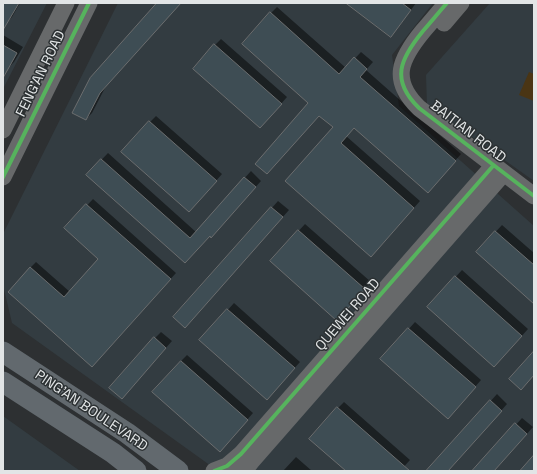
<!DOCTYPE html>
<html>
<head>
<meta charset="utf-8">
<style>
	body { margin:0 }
	#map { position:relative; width:537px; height:474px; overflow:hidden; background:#2d3032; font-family:"Space Grotesk",sans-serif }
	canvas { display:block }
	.frame { position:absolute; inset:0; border:4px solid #e2e5e6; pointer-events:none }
</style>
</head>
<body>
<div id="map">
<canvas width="537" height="474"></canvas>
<div class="frame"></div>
</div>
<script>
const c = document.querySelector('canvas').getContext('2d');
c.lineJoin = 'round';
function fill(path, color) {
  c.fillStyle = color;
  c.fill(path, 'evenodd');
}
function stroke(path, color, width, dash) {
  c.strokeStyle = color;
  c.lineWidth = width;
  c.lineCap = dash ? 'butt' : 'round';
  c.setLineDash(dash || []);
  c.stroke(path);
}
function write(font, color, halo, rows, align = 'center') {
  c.font = font + ' "Space Grotesk",sans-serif';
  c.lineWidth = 3;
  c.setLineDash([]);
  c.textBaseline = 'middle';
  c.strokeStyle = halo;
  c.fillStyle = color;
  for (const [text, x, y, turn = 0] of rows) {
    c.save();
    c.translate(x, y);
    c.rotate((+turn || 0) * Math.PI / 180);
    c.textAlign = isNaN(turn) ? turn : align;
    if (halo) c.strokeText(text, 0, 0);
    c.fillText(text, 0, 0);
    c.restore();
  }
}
fill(new Path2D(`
	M3 3H47L3 89Z
	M118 3H433L392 55 399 106 534 226V471H218L12 323 3 285V234Z
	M490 3H534V181L427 105 426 75Z
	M3 416 80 471H3Z`), '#333c41');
fill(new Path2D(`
	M529 72 534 74V101L519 95Z`), '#4a3514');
fill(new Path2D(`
	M3 3H20L12 17 6 23 3 22Z
	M159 3H180L106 86 92 113 86 119 73 112Z
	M347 3H416L397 29Z
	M277 7 346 68 361 52 373 62 366 70 461 154 434 185 355 127 346 136 420 201 377 250 334 127 310 103 271 13Z
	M3 35 23 47 14 62 8 68 3 66Z
	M221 39 287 97 266 121 215 45Z
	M156 116 222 174 195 205 150 122Z
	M108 153 196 232 251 171 261 181 217 230 210 235 191 256 87 175Z
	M93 199 176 273 98 359 30 268 36 262 70 292 100 259 66 228Z
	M278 201 289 210 191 320 175 317Z
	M305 224 371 282 343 313 271 261Z
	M502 225 534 253V302L477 252Z
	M462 270 528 329 501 359 428 307Z
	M234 303 300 362 273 392 201 340Z
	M415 322 481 380 454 411 382 359Z
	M161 332 172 341 128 391 155 338Z
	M187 355 253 413 226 444 181 361Z
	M497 394 507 404 448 471H428Z
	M344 402 410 460 400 471H347L338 408Z
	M522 418 533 427 494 471H474Z
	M296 457 312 471H283Z`), '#0007');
const building = new Path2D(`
	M3 3H19L3 30Z
	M157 3H181L100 93 86 120 72 113 90 78Z
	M346 3H402L411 10 391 37Z
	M270 12 339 74 354 57 367 69 360 77 456 161 428 193 354 128 341 143 414 208 371 257 285 181 333 127 319 116 267 174 255 164 308 103 242 44Z
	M214 44 282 104 260 128 193 69Z
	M3 45 17 53 3 78Z
	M149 121 217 181 189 212 121 152Z
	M101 159 190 238 244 177 256 187 211 238 210 236 185 263 86 175Z
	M86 204 171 279 92 367 8 292 30 267 64 297 98 259 64 228Z
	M271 207 283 217 185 328 173 317Z
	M298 230 365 289 337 321 270 261Z
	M495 231 534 265V304L476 252Z
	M455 276 522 336 494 367 427 307Z
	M227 309 295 368 267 400 199 340Z
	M408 328 476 387 448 419 380 359Z
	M154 337 166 348 122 399 109 388Z
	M534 351V375L521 390 509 379Z
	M181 361 248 420 220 452 152 392Z
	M490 400 502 411 448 471H426Z
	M337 407 410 471H346L309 439Z
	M515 423 527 434 494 471H472Z
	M534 455V471H520Z`);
fill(building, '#3e4d54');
stroke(building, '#6b6d6e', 1);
stroke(new Path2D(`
	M447 3C439 12 431 22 423 31 400 59 390 80 419 108L534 196
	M444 23 461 3
	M3 130 66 3
	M3 177 89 3
	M214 471 227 466 241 454 493 166
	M244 471 251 462 504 173`), '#67696a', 17);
stroke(new Path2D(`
	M3 352 127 433 178 471
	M3 382 113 453 136 471`), '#62696e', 21);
stroke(new Path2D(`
	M447 3C439 12 431 22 423 31 400 59 390 80 419 108L534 196
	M3 177 89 3
	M214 471 227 466 241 454 493 166`), '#56b35d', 4);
write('14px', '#e2e5e6', '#2c3133', [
	["FENG’AN ROAD",41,74,-64],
	["BAITIAN ROAD",468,132,38],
	["QUEWEI ROAD",348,315,-49],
	["PING'AN BOULEVARD",91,411,34]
]);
</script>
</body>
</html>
